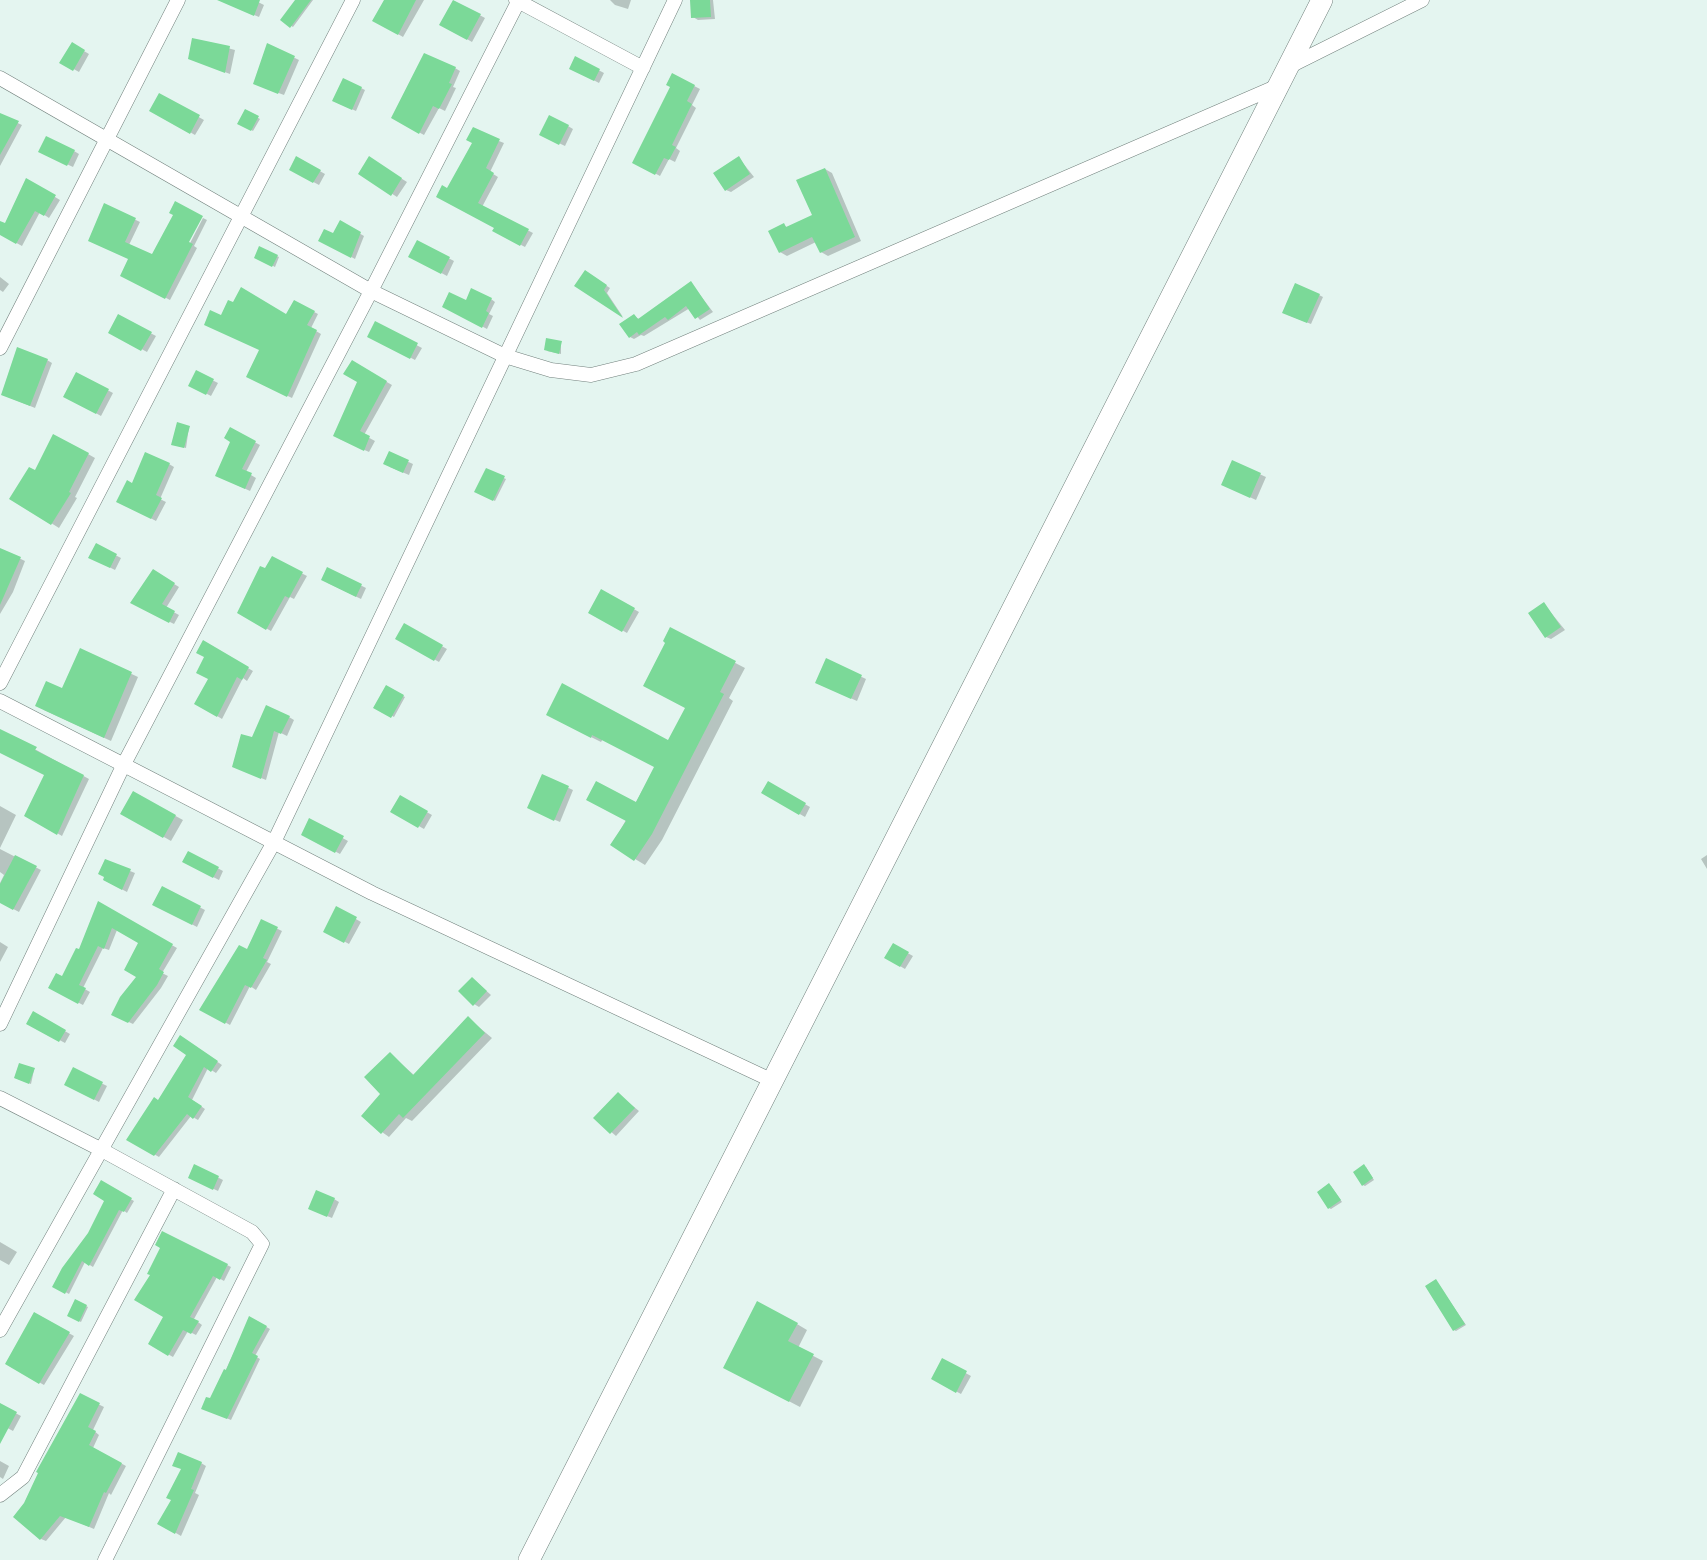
<!DOCTYPE html>
<html>
<head>
<meta charset="utf-8">
<style>
	body { margin:0 }
	canvas { display:block; background:#e4f5f0 }
</style>
</head>
<body>
<canvas width="1707" height="1560"></canvas>
<script>
const c = document.querySelector('canvas').getContext('2d');
c.lineJoin = 'round';
function fill(path, color) {
  c.fillStyle = color;
  c.fill(path, 'evenodd');
}
function stroke(path, color, width, dash) {
  c.strokeStyle = color;
  c.lineWidth = width;
  c.lineCap = dash ? 'butt' : 'round';
  c.setLineDash(dash || []);
  c.stroke(path);
}
fill(new Path2D(`
	M226 0H254L264 5 259 17 230 5Z
	M297 0H313L293 27 282 20Z
	M385 0H424L403 37 374 20Z
	M610 0H631L628 9 615 5Z
	M692 0H713L715 19 698 20 693 17Z
	M454 1 485 18 472 42 441 24Z
	M193 39 235 50 230 74 195 61Z
	M72 44 89 54 79 72 61 62Z
	M268 45 299 60 284 95 260 86Z
	M576 58 604 73 599 83 576 71Z
	M455 68 460 71 453 87 456 88 445 111 439 108 424 135 393 118Z
	M673 75 700 89 692 105 696 108 676 148 680 151 675 162 669 159 660 176 634 162 672 86Z
	M361 88 365 90 356 111 338 103Z
	M160 95 204 120 195 135 151 110Z
	M246 111 260 119 253 131 239 123Z
	M0 115 22 125 0 166Z
	M568 126 573 129 565 146 546 137Z
	M499 141 504 143 490 172 498 177 482 207 533 233 525 247 494 231 495 227 448 190Z
	M74 151 79 154 73 167 45 154Z
	M297 158 325 174 319 185 291 170Z
	M369 158 407 182 397 197 360 173Z
	M739 158 754 177 731 192 726 190Z
	M825 169 832 173 861 241 828 256 821 252 816 242 787 256 780 252 784 225 788 228 814 216Z
	M27 180 60 200 49 218 40 212 22 246 0 234V223L5 225Z
	M105 205 140 222 129 245 153 256 175 215 187 249 203 218 207 220 194 246 197 248 170 300 122 275 130 259Z
	M340 222 364 236 355 259 320 240 333 235Z
	M418 242 454 261 447 276 410 256Z
	M260 248 279 257 275 267 256 257Z
	M585 272 610 288 607 293 623 317 576 286Z
	M0 277 9 284 3 292 0 290Z
	M691 283 713 312 700 320 690 308 644 336 641 335 634 339 630 337 634 316 639 319Z
	M1319 295 1323 297 1311 324 1288 315Z
	M491 299 495 302 489 314 493 316 487 329 444 306Z
	M295 302 318 314 311 328 321 334 292 398 252 379 260 350 221 317 287 316Z
	M118 316 156 336 147 352 110 332Z
	M375 323 422 348 415 360 369 336Z
	M561 342V354L547 351Z
	M47 360 52 363 35 408 8 397Z
	M352 362 392 385 364 435 375 441 369 452 340 439 359 382Z
	M196 372 218 383 211 396 190 385Z
	M77 374 113 393 101 416 65 396Z
	M189 427 186 448 174 445Z
	M230 429 260 445 246 472 256 478 250 491 222 478 232 441Z
	M389 453 413 464 409 475 390 467Z
	M88 454 95 458 75 497 77 498 59 528 11 498 36 472Z
	M1233 462 1266 477 1256 500 1228 487Z
	M169 464 174 467 160 499 166 502 156 521 118 501 133 485Z
	M486 470 506 479 495 501 476 491Z
	M96 545 121 558 115 570 95 560Z
	M0 549 25 561 13 592 0 614Z
	M272 558 307 576 294 599 290 597 271 631 239 613Z
	M328 569 366 588 361 599 328 583Z
	M153 571 179 587 166 608 179 615 174 624 132 603Z
	M602 591 639 612 627 633 590 612Z
	M1544 604 1565 630 1551 639 1546 637Z
	M404 625 447 649 439 662 397 638Z
	M670 629 745 668 729 698 733 701 662 840 645 865 612 845 656 766 603 739 601 742 557 720 669 742 686 708 667 642Z
	M204 642 253 671 247 681 243 678 222 719 196 703 210 679Z
	M81 650 138 677 111 741 44 710 63 690Z
	M826 660 866 679 857 701 821 685Z
	M387 687 405 697 394 717 375 707Z
	M289 717 294 720 287 736 279 732 266 780 239 769 253 738Z
	M0 730 89 779 62 836 26 815 46 775 0 751Z
	M543 776 573 790 560 822 534 811Z
	M768 783 810 807 805 817 763 793Z
	M133 793 183 820 171 841 122 813Z
	M400 797 432 815 424 829 392 811Z
	M0 806 16 815 0 848Z
	M310 820 348 841 340 854 303 834Z
	M0 849 41 870 19 912 0 902V883L4 875 0 872Z
	M189 853 223 871 219 880 184 862Z
	M1707 855V869L1701 859Z
	M130 871 135 873 127 892 104 880Z
	M162 888 205 910 197 927 159 907Z
	M98 903 177 948 162 973 168 976 161 988 133 1024 118 1017 138 976 140 942 117 930 109 950 103 948 83 988 90 992 83 1005 50 988 63 978 80 951Z
	M337 908 361 922 349 944 325 931Z
	M261 921 282 931 267 962 271 964 256 990 250 986 230 1025 201 1009 247 951Z
	M0 942 8 947 0 962Z
	M893 945 913 956 905 969 886 958Z
	M472 978 491 995 479 1007 474 1004Z
	M33 1013 70 1034 65 1043 28 1023Z
	M468 1018 492 1038 412 1121 406 1118 389 1137 382 1132V1094L390 1054 414 1075Z
	M185 1040 222 1065 216 1073 208 1068 192 1100 205 1109 198 1120 191 1116 159 1157 128 1139 159 1101 188 1055Z
	M73 1069 107 1086 99 1102 65 1084Z
	M34 1070 31 1084 15 1078Z
	M618 1094 639 1111 616 1136 595 1118Z
	M195 1166 223 1180 218 1191 195 1180Z
	M1366 1167 1374 1180 1365 1186 1363 1185Z
	M101 1182 134 1201 127 1213 123 1210 93 1267 85 1262 69 1294 54 1286 90 1234 106 1200Z
	M1331 1186 1342 1202 1331 1209 1329 1208Z
	M334 1199 339 1202 332 1218 315 1211Z
	M163 1233 231 1267 224 1281 217 1277 194 1319 202 1325 196 1335 188 1331 173 1357 150 1344 165 1317 152 1275 162 1247Z
	M0 1242 17 1252 9 1265 0 1260Z
	M1436 1281 1466 1325 1456 1331 1454 1330Z
	M76 1301 88 1307 81 1322 69 1316Z
	M35 1314 74 1336 44 1385 7 1364Z
	M250 1318 270 1329 255 1356 260 1359 231 1420 207 1410Z
	M797 1324 807 1330 798 1348 823 1361 800 1407 735 1373Z
	M942 1360 971 1376 961 1394 933 1379Z
	M80 1395 104 1407 93 1430 99 1435 93 1448 126 1466 111 1495 109 1493 94 1529 66 1517 46 1541 41 1539 25 1504Z
	M0 1405 21 1416 13 1431 0 1424Z
	M0 1461 9 1466 3 1479 0 1477Z
	M201 1463 206 1466 195 1493 199 1495 181 1536 159 1523 172 1500 183 1469Z`), '#0003');
fill(new Path2D(`
	M217 0H260L254 16Z
	M295 0H311L290 28 280 20Z
	M384 0H416L398 35 372 21Z
	M453 0 481 14 467 40 439 25Z
	M690 0H710L711 17 691 18Z
	M192 38 230 46 225 73 188 59Z
	M72 42 85 50 73 71 59 63Z
	M267 43 295 56 278 94 253 84Z
	M424 53 456 67 449 83 452 84 439 109 433 106 419 134 391 118Z
	M575 56 600 69 594 81 569 69Z
	M672 73 695 85 687 101 692 104 672 145 676 147 669 160 664 158 655 175 632 163 670 87 666 85Z
	M343 78 362 87 352 110 332 101Z
	M159 93 200 115 190 134 149 111Z
	M245 109 259 116 251 131 237 124Z
	M0 113 19 121 0 155Z
	M549 115 569 125 559 145 539 135Z
	M473 127 500 139 486 168 494 173 478 203 529 229 520 246 492 231 494 228 436 197 442 185 447 188 472 143 466 140Z
	M46 136 75 150 67 166 38 152Z
	M296 156 321 170 313 183 289 170Z
	M369 156 402 178 391 196 358 174Z
	M739 156 750 174 725 191 713 173Z
	M825 168 855 237 820 253 812 237 779 253 768 231 784 223 786 227 812 215 796 180Z
	M26 178 56 195 44 216 35 211 16 244 0 235V221L5 223Z
	M175 201 203 216 189 242 193 244 165 299 120 276 128 259 88 241 104 203 136 218 125 242 152 254 173 215 169 213Z
	M340 220 361 232 351 258 318 241 324 229 333 233Z
	M417 240 450 257 441 274 408 257Z
	M259 246 278 255 272 267 254 258Z
	M585 270 607 285 604 290 623 318 574 286Z
	M691 281 710 309 695 319 686 306 668 320 665 317 639 335 637 332 629 338 619 324 634 314 638 319Z
	M1295 283 1320 294 1307 323 1282 313Z
	M241 287 286 314 294 300 315 311 307 325 317 330 287 397 246 377 259 350 204 325 210 310 221 315 228 300 233 302Z
	M471 288 492 298 486 311 489 313 482 328 442 307 449 292 466 300Z
	M118 314 152 332 141 351 108 333Z
	M375 321 418 343 410 359 367 337Z
	M546 338 562 341 559 354 544 350Z
	M17 347 48 359 30 406 1 395Z
	M352 360 387 381 360 431 370 436 364 451 333 436 357 382 343 374Z
	M196 370 214 379 206 395 188 386Z
	M76 372 109 389 96 414 63 397Z
	M177 422 190 426 184 448 171 445Z
	M230 427 256 441 242 469 252 473 245 489 215 476 230 442 224 438Z
	M53 434 89 453 69 492 71 493 51 525 9 499 29 467 35 470Z
	M389 451 409 460 403 473 383 464Z
	M145 452 170 463 156 495 162 498 151 519 116 502 127 480 132 483Z
	M1232 460 1261 473 1250 498 1221 485Z
	M486 468 505 476 493 501 474 492Z
	M96 543 117 554 110 568 88 558Z
	M0 548 21 557 0 605Z
	M272 556 303 572 289 598 285 596 266 630 237 613 260 566 265 568Z
	M327 567 362 584 356 597 321 580Z
	M153 569 175 583 162 604 175 611 169 623 130 603Z
	M601 589 635 608 622 632 588 613Z
	M1544 602 1561 627 1545 638 1528 613Z
	M404 623 443 645 434 661 395 639Z
	M670 627 736 661 720 692 724 694 652 834 634 861 610 845 626 821 586 800 596 781 636 802 654 767 592 735 591 738 546 715 562 683 668 740 685 708 643 686 665 643 663 641Z
	M203 640 249 667 242 680 237 677 217 717 194 704 208 679 196 673 204 657 196 653Z
	M80 648 132 672 104 738 35 706 46 681 62 688Z
	M826 658 862 675 851 699 815 683Z
	M386 685 404 695 391 718 373 708Z
	M266 705 290 716 281 734 274 731 261 779 232 767 241 734 252 737Z
	M0 729 37 747 35 750 84 775 57 835 24 816 44 775 0 753Z
	M542 774 569 786 554 821 527 808Z
	M768 781 806 803 799 815 761 793Z
	M133 791 176 815 163 838 120 814Z
	M400 795 428 811 418 828 390 812Z
	M309 818 344 836 335 853 301 835Z
	M188 851 219 867 213 878 182 862Z
	M15 855 37 866 13 910 0 903V884Z
	M105 859 131 869 122 890 103 880 104 877 98 874Z
	M162 886 201 906 192 925 152 905Z
	M98 901 173 944 159 969 164 972 157 985 128 1023 111 1015 120 997 136 977 124 970 138 943 112 928 104 949 98 946 79 985 86 988 78 1004 48 988 56 973 62 976 76 948 79 949Z
	M336 906 357 917 344 943 323 932Z
	M261 919 278 927 263 958 267 960 251 988 245 985 225 1024 199 1010 239 945 247 949Z
	M893 943 909 952 900 967 884 958Z
	M472 977 487 991 473 1006 458 991Z
	M33 1011 66 1030 59 1042 26 1024Z
	M468 1016 485 1033 403 1118 399 1114 381 1134 361 1116 380 1094 364 1077 390 1052 413 1075Z
	M180 1035 218 1061 211 1072 204 1067 188 1097 202 1106 193 1119 187 1114 154 1156 126 1140 154 1097 158 1100 186 1055 173 1046Z
	M19 1063 35 1068 29 1084 14 1078Z
	M73 1067 103 1082 94 1100 64 1085Z
	M618 1092 635 1108 610 1134 593 1118Z
	M194 1164 219 1176 213 1190 188 1178Z
	M1364 1164 1373 1178 1362 1186 1353 1172Z
	M101 1180 132 1198 124 1212 119 1210 89 1266 82 1261 65 1294 52 1287 62 1268 88 1233 104 1201 93 1194Z
	M1329 1183 1341 1200 1328 1209 1317 1192Z
	M316 1190 335 1198 327 1217 308 1209Z
	M162 1231 228 1264 220 1280 213 1276 190 1317 199 1321 191 1334 183 1330 168 1356 148 1344 163 1317 134 1300 150 1275 147 1274 160 1248 155 1245Z
	M1436 1279 1465 1324 1453 1331 1425 1286Z
	M75 1299 87 1305 79 1322 67 1316Z
	M757 1301 798 1323 788 1341 814 1354 789 1402 723 1368Z
	M34 1312 70 1332 39 1384 5 1364Z
	M249 1316 267 1326 252 1353 258 1356 227 1419 201 1409 206 1397 210 1398 224 1369 226 1370Z
	M942 1358 967 1371 956 1393 931 1379Z
	M80 1393 100 1403 88 1427 96 1431 89 1445 122 1463 106 1493 104 1492 89 1527 60 1516 40 1540 13 1517 24 1503 38 1473 36 1472Z
	M0 1403 17 1412 0 1444Z
	M178 1452 202 1462 191 1489 194 1490 175 1534 157 1524 171 1500 166 1498 181 1469 172 1466Z`), '#7bd998');
const street = new Path2D(`
	M516 0 643 68
	M1288 67 1422 0
	M0 78 371 291 505 356 551 370 591 375 636 364 1278 86
	M0 348 178 0
	M0 683 353 0
	M0 701 372 893 771 1080
	M0 1024 124 764 371 291 519 0
	M0 1098 100 1149 252 1232 262 1244 105 1560
	M0 1330 274 842 675 0
	M0 1495 23 1477 174 1189`);
const primary = new Path2D(`
	M529 1560 1322 0`);
stroke(street, '#72817d', 15);
stroke(primary, '#72817d', 22);
stroke(street, '#fff', 14);
stroke(primary, '#fff', 21);
</script>
</body>
</html>
